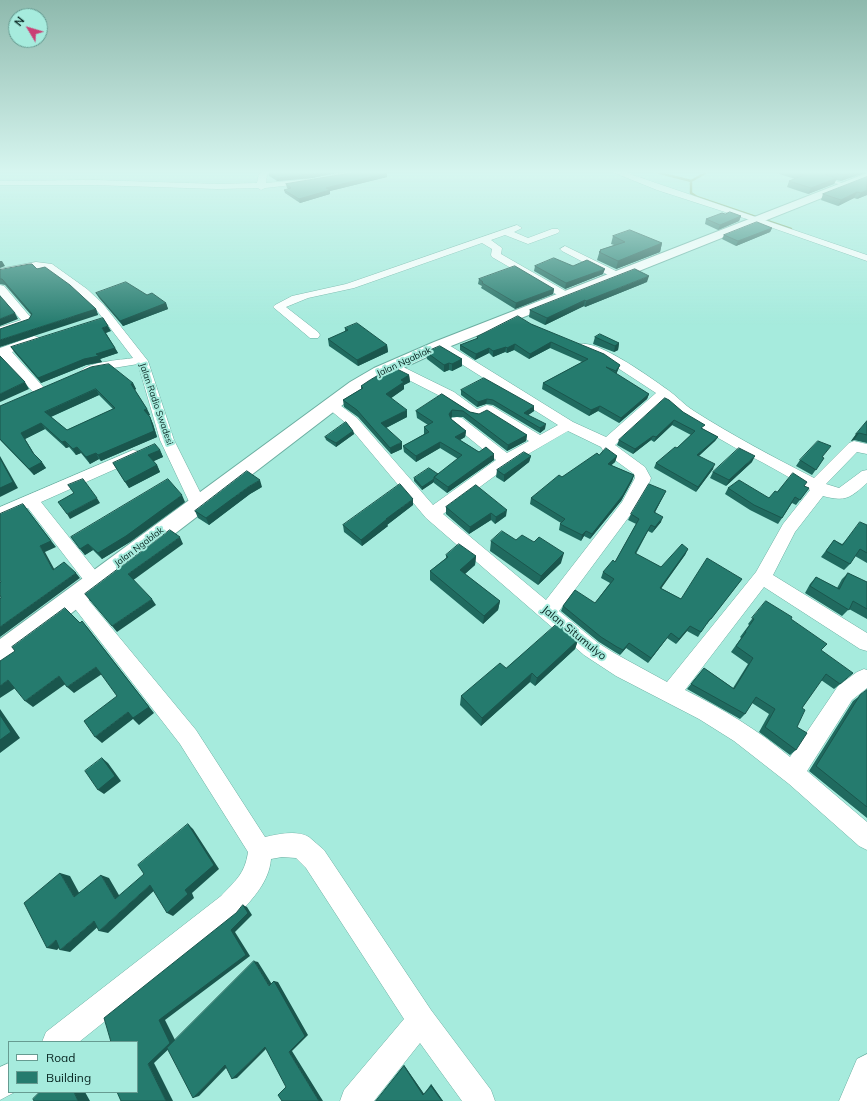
<!DOCTYPE html>
<html>
<head>
<meta charset="utf-8">
<style>
	body { margin:0 }
	#map { position:relative; width:867px; height:1101px; overflow:hidden; background:#a6ebdd; font-family:Mulish,sans-serif }
	canvas { display:block }
	.legend { position:absolute; left:8px; top:1041px; width:130px; height:52px; box-sizing:border-box; background:#a6ebdd; border:1px solid #669b91; margin:0; padding:5px 7px; list-style:none; font-size:12px; color:#05221e }
	.legend li { display:flex; align-items:center; gap:8px; height:20px }
	.legend b { width:20px; border:1px solid #669b91 }
	.north { position:absolute; left:8px; top:8px; width:40px; height:40px; box-sizing:border-box; background:#a6ebdd; border:1px solid #669b91; border-radius:50%; rotate:308deg; font-size:11px; font-weight:700; line-height:16px; text-align:center; color:#05221e }
	.north::after { content:''; display:block; margin:auto; width:14px; height:18px; background:#ca3f75; clip-path:polygon(50% 0,100% 100%,50% 72%,0 100%) }
</style>
</head>
<body>
<div id="map">
<canvas width="867" height="1101"></canvas>
<ul class="legend">
<li><b style="height:5px;background:#fff"></b>Road</li>
<li><b style="height:11px;background:#257b6e"></b>Building</li>
</ul>
<div class="north">N</div>
</div>
<script>
const c = document.querySelector('canvas').getContext('2d');
c.lineJoin = 'round';
function stroke(path, color, width, dash) {
  c.strokeStyle = color;
  c.lineWidth = width;
  c.lineCap = dash ? 'butt' : 'round';
  c.setLineDash(dash || []);
  c.stroke(path);
}
function fill(path, color) {
  c.fillStyle = color;
  c.fill(path, 'evenodd');
}
function write(font, color, halo, rows, align = 'center') {
  c.font = font + ' Mulish,sans-serif';
  c.lineWidth = 4;
  c.setLineDash([]);
  c.textBaseline = 'middle';
  c.strokeStyle = halo;
  c.fillStyle = color;
  for (const [text, x, y, turn = 0] of rows) {
    c.save();
    c.translate(x, y);
    c.rotate((+turn || 0) * Math.PI / 180);
    c.textAlign = isNaN(turn) ? turn : align;
    if (halo) c.strokeText(text, 0, 0);
    c.fillText(text, 0, 0);
    c.restore();
  }
}
stroke(new Path2D(`
	M652 171 691 181V193L697 197 791 229
	M691 181 709 171`), '#769144', 2.5);
const lane = new Path2D(`
	M824 178H828L847 185 845 186 824 180Z`);
const street = new Path2D(`
	M265 171H275L267 175 266 183 310 179 314 181 310 183 265 188 261 190 258 188 218 189 94 185H0V181L94 180 218 184 257 183 259 174Z
	M354 171H367L366 173 336 179 332 177 333 175Z
	M610 171H621L867 255V261L753 221 657 190Z
	M517 225 522 228 514 232 528 238 552 229H558L560 231 558 233 528 244 505 235 491 240 502 248 501 254 569 293 570 295 569 297H561L492 257 491 255 492 249 482 243 354 288 308 298 286 307 318 332 320 335 318 338H310L273 307 275 305 292 296 346 284Z
	M565 246 620 273 621 275 616 278 612 277 562 251 560 249Z
	M36 262 52 264 87 289 103 304 148 361 174 440 206 504 204 508 198 510 192 508 160 440 138 364 101 370 87 375 82 374 81 371C87 362 121 360 133 358L95 308 79 293 45 269 36 268 0 275V269Z
	M0 285 4 286 32 319 34 321 32 323 0 335V327L21 320 0 295Z
	M34 336 38 337 40 340 38 343 12 352 46 390 44 393H34L0 356V348Z
	M440 341 444 342 573 422 606 437 656 393 604 359 580 350 578 347 580 344C599 340 651 378 668 390 677 396 684 405 694 411 732 435 773 457 814 478L849 443 854 441 867 444V454L857 452 826 484 839 488 862 471 867 470V483C850 498 846 502 823 496L795 532 773 575 867 633V651L860 649 764 587 685 690C723 709 758 730 790 757L838 686 857 672 864 669 867 670V688L852 700 807 771 867 822V850L859 846 789 784 734 741 699 719 616 676 584 655 426 518 347 424 324 405 326 402 331 401 336 402 357 418 433 505 496 460 452 424 450 421 452 418 457 417 462 418 507 453 529 441 487 415 478 419 470 417 444 398 387 369 385 366 387 363H395L454 392 477 409 487 405 492 406 540 435 558 425 436 348 434 345 436 342ZM664 400C707 438 762 459 810 490L783 524 756 572 667 682 614 653 598 643 559 611 634 510 650 481 651 478 645 467 615 445ZM568 431 601 447 604 452 634 474 635 478 622 502 546 600 443 514 511 464Z
	M133 450 138 451 140 455 138 459 41 502 100 576 103 581 100 586 94 588 88 586 28 508 0 520V507Z
	M75 589 81 591 196 730 265 837C279 834 297 830 309 837 314 841 319 846 324 850L431 1010 491 1090 495 1101H462L420 1043 374 1101H340L344 1090 404 1019 306 868 296 858 282 857 271 859C269 882 253 898 239 914L79 1042H42L46 1032 221 896C235 881 245 874 248 852L180 744 69 601 66 596 69 591Z
	M867 1054V1101H839L857 1059Z
	M9 1063V1092H15L0 1100V1067Z`);
const secondary = new Path2D(`
	M867 173V180L446 348 386 376 362 390 9 661 0 664V639L350 382 374 368 434 342Z`);
stroke(lane, '#6baea1', 1);
stroke(street, '#6baea1', 1);
stroke(secondary, '#6baea1', 2);
fill(lane, '#fff');
fill(street, '#fff');
fill(secondary, '#fff');
fill(new Path2D(`
	M271 171H346L312 178 277 181 269 176V172Z
	M363 171H390L385 172 387 177 330 191V194L300 203 285 193 284 190 288 189 287 188 286 184Z
	M770 171H867V172L841 181 836 180 834 184 808 194 787 187 789 181 795 179Z
	M867 177V195L857 199 854 198 838 206 821 200 823 194Z
	M725 214 741 216 739 221 718 230 705 224 706 219Z
	M772 228 770 232 736 246 722 239 724 235Z
	M613 236 662 243 660 252 616 269 597 260 600 250 614 245 611 244Z
	M535 266H573L603 274 565 289 534 271Z
	M37 269 96 309 98 315 29 319 31 315 5 285 0 284V270Z
	M479 279 554 289 553 294 515 309 481 288 482 286 478 284Z
	M647 282 585 307 584 306 545 325 529 317 530 310Z
	M96 293 147 295 166 303 168 309 123 326 99 298Z
	M531 324 620 365 616 374 649 394 647 399 619 423 598 411 589 416 542 389 543 383 582 362 550 348 529 359 514 350 507 353 505 352 493 357 489 353 475 360 460 350V345L477 339V337Z
	M345 328 387 345 388 352 358 366 329 346 328 339 345 332Z
	M111 331 106 333 118 353 100 359 102 362 86 365 41 383 15 353 11 347Z
	M595 337 619 343 618 350 614 352 593 344Z
	M426 352 462 359V366L452 371 449 370 444 372 427 359Z
	M409 375 410 382 404 385V389L391 398 407 417 386 428 402 449 391 454 358 417 344 407 343 400 361 389V386Z
	M133 383 136 389 135 390 147 409 150 415H149L153 424 157 437 101 461 99 459 90 464 81 453 76 455 69 447 66 448 45 429 25 439 35 455 46 468 34 475 0 440V406ZM99 395 113 409 67 430 51 417Z
	M461 390 534 411 528 415 545 429 540 433 493 405 486 404 477 407 461 395Z
	M442 394 470 412 479 414 527 435 526 441 507 451 463 417H452L451 418V419L466 431 465 437 460 440 479 452 494 460 447 493 434 483V482L422 490 414 481V478L438 474 458 459 440 448 416 462 404 452 403 446 424 434V427L428 425 417 418 416 411Z
	M665 398 703 429 718 437 715 441 699 456 713 469 696 492 654 468 656 463 677 448 691 435 672 425 654 442 651 440 633 454 617 445 619 440Z
	M867 421V443L854 440 851 441Z
	M353 431 354 434 336 447 326 440 325 437Z
	M160 450 163 457 153 461 157 465 160 472 129 488 113 463Z
	M599 455 617 456 615 462 611 465 634 475 632 481 621 501 590 539 584 536 581 541 559 530 560 524 561 523 530 504 531 498 562 477Z
	M531 456 529 462 504 482 496 477 497 470Z
	M823 458H824L812 475 796 466 800 460Z
	M752 462 726 486 710 478 713 472Z
	M476 485 506 516 495 524 491 520 469 534 446 514V507Z
	M804 486 809 488 796 505 792 503 778 524 750 510 725 494 728 488 769 498 777 492Z
	M262 487 250 494 209 525 198 518 195 511Z
	M666 491 655 512 661 522 652 533 648 531 636 554 661 567 688 549 685 555 661 588 681 599 742 579 707 624H706L698 637 687 631 676 644 667 638 648 663 626 648 620 655 615 652 599 642 561 611 563 606 595 603 610 583 601 578 603 572 615 562 636 524 628 520 631 514Z
	M185 502 130 542 102 559 93 550 85 555 71 537Z
	M413 505 387 525 388 526 362 546 344 532 343 525Z
	M867 525V563L855 556 850 564 844 570 821 557 834 540 842 544Z
	M516 540 561 563 538 585 490 551 491 541Z
	M446 555 476 556 475 565 465 574 500 601 498 610 483 624 430 580V571L446 558Z
	M848 573 867 582V619L849 609 842 616 805 593 810 584 816 577 837 588 842 579Z
	M766 601 791 619 821 650 840 684 834 689 821 680 802 708 797 727 796 750 790 755 759 732 769 714 752 703 745 714 740 719 687 689 704 668 733 688 748 664 731 652 741 638 740 637 749 625 748 624Z
	M578 640 575 649 535 686 530 682 481 726 460 705 461 696 506 668Z
	M867 690V818L809 771 853 701Z
	M404 1065 424 1094 431 1084 443 1101H376Z`), '#206a5f');
fill(new Path2D(`
	M328 171H346L312 178 277 181V178Z
	M858 171H867V172L841 181 844 175Z
	M387 173V177L330 191V194L300 203 299 199 326 188Z
	M837 178 834 184 808 194 811 188Z
	M867 190V195L857 199 861 193Z
	M857 192 854 198 838 206 841 200Z
	M741 216 739 221 718 230 720 225Z
	M772 228 770 232 736 246 738 241Z
	M662 243 660 252 616 269 618 261Z
	M0 261H2L5 266 0 268Z
	M605 269 603 274 565 289 566 283Z
	M649 276 647 282 585 307 586 301Z
	M554 289 553 294 515 309 516 303Z
	M585 300 584 306 545 325 547 318Z
	M166 303 168 309 123 326 120 321Z
	M96 309 98 315 0 347V340Z
	M15 313 18 319 0 326V319Z
	M108 326 111 331 105 333 102 328Z
	M551 342 550 348 529 359 530 354Z
	M619 343 618 350 614 352 615 346Z
	M515 344 514 350 507 353V348Z
	M387 345 388 352 358 366 357 360Z
	M506 347 505 352 493 357V351Z
	M115 348 118 353 100 359 102 362 86 365 41 383 38 378 96 354Z
	M489 348V353L475 360 476 354Z
	M462 359V366L452 371V364Z
	M449 363V370L444 372V365Z
	M620 365 618 370 615 377 616 371Z
	M409 375 410 382 404 385V389L387 401 386 394 401 380Z
	M25 382 29 389 0 402V394Z
	M133 383 136 389 134 390 131 384Z
	M96 389 99 395 48 418 45 412Z
	M649 394 647 399 619 423 621 418Z
	M487 399 486 404 477 407 478 402Z
	M534 406V411L524 418V413Z
	M600 406 598 411 589 416 591 410Z
	M147 409 150 415 147 416 144 410Z
	M407 410V417L382 430 381 423Z
	M452 410V417L449 420V414Z
	M150 417 153 424 157 437 101 461 98 455Z
	M674 420 672 425 654 442 656 437Z
	M41 423 45 429 25 439 37 459 21 433Z
	M546 424 545 429 540 433V428Z
	M353 431 354 434 336 447V443Z
	M466 431 465 437 455 443V437Z
	M859 433 854 440 851 441 856 434Z
	M527 435 526 441 507 451 508 445Z
	M653 436 651 440 633 454 635 449Z
	M718 437 715 441 695 459 697 455Z
	M65 441 69 447 66 448 62 442Z
	M402 442V449L391 454 390 448Z
	M440 442V448L416 462V456Z
	M77 447 81 453 76 455 73 449Z
	M160 450 163 457 152 462 148 455Z
	M96 453 99 459 90 464 86 457Z
	M494 454V460L447 493 448 487Z
	M0 456 18 488 0 497Z
	M531 456 529 462 504 482V475Z
	M617 456 615 462 606 470 608 464Z
	M755 456 752 462 726 486 729 480Z
	M42 462 46 468 34 475 29 469Z
	M715 464 713 469 696 492 698 487Z
	M157 465 160 472 129 488 125 482Z
	M634 475 632 481 621 501 590 539 592 534Z
	M434 479V482L422 490V487Z
	M260 480 262 487 250 494 209 525 206 518 248 487Z
	M666 491 663 497 652 518 654 512Z
	M182 495 185 502 130 542 102 559 98 553Z
	M97 498 100 503 70 519 67 514Z
	M413 499V505L387 525 388 526 362 546 361 540 386 519Z
	M23 504 56 547 45 552 58 576 53 570 40 546Z
	M507 510 506 516 495 524 496 517Z
	M491 513V520L469 534 470 527Z
	M663 517 661 522 652 533 655 527Z
	M586 531 584 536 581 541 582 535Z
	M180 537 183 544 132 581 128 574Z
	M88 544 93 550 85 555 80 549Z
	M688 549 685 555 658 593 660 588Z
	M564 553 561 563 538 585 541 576Z
	M476 556 475 565 459 579 460 570Z
	M76 573 80 578 0 637V627Z
	M152 599 156 605 117 632 112 626Z
	M500 601 498 610 483 624 484 616Z
	M82 621 88 628 154 713 139 725 133 719 102 743 95 737 128 712Z
	M690 626 687 631 676 644 679 639Z
	M671 633 667 638 648 663 651 658Z
	M578 640 575 649 535 686 537 678Z
	M629 643 626 648 620 655 623 650Z
	M96 667 102 674 74 693 67 687Z
	M532 673 530 682 481 726 482 718Z
	M59 676 67 683 33 707 25 701Z
	M8 680 17 687 0 698V686Z
	M0 709 20 738 0 753Z
	M102 758 108 763 121 781 104 794 98 790Z
	M188 824 193 829 219 869 192 893 194 898 173 916 167 913 185 890Z
	M60 873 70 876 83 900 74 897Z
	M101 875 109 878 123 902 115 899Z
	M150 885 157 888 108 933 99 931Z
	M243 905 247 907 252 915 235 932 250 956 165 1020 176 1042 154 1063 173 1101H166L148 1064 159 1020 231 930Z
	M94 921 102 923 70 952 60 950Z
	M56 940 65 942 57 950 47 948Z
	M254 961 258 962 273 986H269Z
	M274 981 278 982 308 1035 292 1051 323 1101H319L289 1052Z
	M269 1046 237 1078 232 1079 265 1047Z
	M230 1064 199 1096 193 1098 225 1065Z
	M404 1065 424 1094 423 1095 404 1066Z
	M431 1084 443 1101H442L431 1086Z
	M74 1092H85L90 1101H78Z`), '#1a564d');
const building = new Path2D(`
	M271 171H328L311 174 277 178 269 172Z
	M363 171H384L387 173 326 188 330 190 299 199 284 190 291 188 286 184Z
	M790 171H827L826 175 837 178 811 188 789 181 804 175Z
	M827 171H858L844 175Z
	M867 177V190L861 193 857 192 841 200 823 194Z
	M730 212 741 216 720 225 706 219 722 213 725 214Z
	M757 222 772 228 738 241 724 235Z
	M630 230 662 243 618 261 599 252 601 251 600 250 625 242 613 236Z
	M554 258 573 266 587 260 605 269 566 283 535 266Z
	M30 264H32L37 269 45 267 70 285 96 309 0 340V329L29 319 32 314 2 279H0V270Z
	M515 266 554 289 516 303 482 283 483 282 479 279Z
	M635 269 649 276 586 301 585 300 547 318 530 310Z
	M126 282 147 295 152 293 166 303 120 321 96 293Z
	M0 296 15 313 0 319Z
	M518 316 531 324 604 354 620 365 616 371 606 367 649 394 621 418 600 406 591 410 543 383 588 359 551 342 530 354 515 344 507 348 506 347 493 351 489 348 476 354 460 345 478 338 477 337Z
	M103 318 108 326 102 328 115 348 96 354 99 356 84 359 38 378 11 347Z
	M357 323 387 345 357 360 328 339 348 330 345 328Z
	M600 334 619 343 615 346 595 337Z
	M440 346 462 359 452 364 449 363 444 365 426 352Z
	M0 356 25 382 0 394Z
	M109 364 133 383 131 384 147 409 144 410 150 417 154 431 98 455 96 453 86 457 77 447 73 449 65 441 62 442 41 423 21 433 33 453 42 462 29 469 0 439V406L91 367ZM96 389 115 408 67 430 45 412Z
	M393 367 409 375 401 380 404 382 386 394 407 410 381 423 402 442 390 448 357 410 343 400 363 388 361 386 370 380Z
	M484 378 534 406 524 413 546 424 540 428 493 400 487 399 478 402 461 390Z
	M442 394 470 412 479 414 487 410 527 435 508 445 463 411 452 410 449 414 451 419 466 431 455 437 479 452 486 447 494 454 448 487 434 477 462 455 440 442 416 456 403 446 429 432 424 427 433 422 416 411Z
	M665 398 669 400 683 412 705 425 701 428 718 437 697 455 715 464 698 487 656 463 675 447 677 448 695 431 674 420 656 437 653 436 635 449 619 440Z
	M867 421V435L859 433 856 434Z
	M346 422 353 431 336 443 325 437Z
	M818 441 831 446 822 457 824 458 816 470 800 460Z
	M155 444 160 450 148 455 157 465 125 482 113 463Z
	M606 448 617 456 608 464 634 475 623 495 592 534 586 531 582 535 560 524 565 519 531 498 559 475 562 477 597 453 599 455Z
	M739 448 755 456 729 480 713 472Z
	M524 452 531 456 504 475 497 470Z
	M0 458 13 482 0 488Z
	M429 468 438 474 434 477V479L422 487 414 478Z
	M247 471 260 480 248 487 206 518 195 511Z
	M793 473 807 482 804 486 809 488 800 500 795 497 782 518 754 505 728 488 739 480 769 498 775 491 777 492Z
	M83 479 97 498 67 514 58 502 74 493 68 485Z
	M168 479 182 495 126 536 98 553 88 544 80 549 71 537Z
	M400 484 413 499 386 519H387L361 540 343 525Z
	M649 484 666 491 654 512 663 517 655 527 651 525 635 553 661 567 682 544 688 549 660 588 681 599 707 558 742 579 711 619H710L701 632 690 626 679 639 671 633 651 658 629 643 623 650 617 647 601 637 563 606 575 590 595 603 614 579 603 572 613 560 615 562 639 519 631 514Z
	M476 485 507 510 496 517 491 513 470 527 446 507Z
	M23 504 51 541 40 546 53 570 64 562 76 573 0 627V599L1 598 0 594V583L1 582 0 580V514Z
	M860 522 867 525V553L860 549 850 564 826 551 834 540 842 545Z
	M170 530 180 537 128 574 152 599 112 626 85 594Z
	M502 531 516 540 522 535 534 542 539 537 564 553 541 576 491 541Z
	M459 544 476 556 460 570 500 601 484 616 430 571 448 557 446 555Z
	M848 573 867 582V609L853 601 849 610 810 586 816 577 839 589Z
	M766 601 792 617 791 619 827 644 821 650 853 673 840 684 826 674 802 708 805 710 797 727 807 733 796 750 765 727 775 709 756 697 745 714 691 684 704 668 734 689 753 658 736 646 746 632H745L754 619 752 618Z
	M65 608 80 623 82 621 149 707 133 718 128 712 95 737 84 721 117 696 96 667 67 687 59 676 25 701 8 680 0 686V661L15 651 12 647Z
	M558 623 578 640 537 678 532 673 482 718 461 696 500 663 506 668Z
	M867 690V807L816 766 860 695Z
	M0 715 11 732 0 740Z
	M102 758 115 776 98 790 85 771Z
	M188 824 214 865 185 890 188 894 167 913 150 885 99 931 94 921 60 950 56 940 47 948 24 903 60 873 74 897 101 875 115 899 144 874 138 865Z
	M243 905 248 913 231 930 246 955 159 1020 170 1043 148 1064 166 1101H121L117 1092H137V1042H111L104 1018 236 913Z
	M254 961 269 986 274 981 305 1036 289 1052 319 1101H282L278 1095 286 1087 265 1047 232 1079 225 1065 193 1098 167 1048Z
	M404 1066 423 1095 431 1086 442 1101H376Z
	M40 1092H74L78 1101H34L33 1099Z`);
fill(building, '#257b6e');
stroke(building, '#1a564d', 1);
const sky = c.createLinearGradient(0, 0, 0, 325);
sky.addColorStop(0, '#8eb9ad');
sky.addColorStop(0.53, '#d7f6f0');
sky.addColorStop(1, '#d7f6f000');
c.fillStyle = sky;
c.fillRect(0, 0, 867, 325);
write('9px', '#05221e', '#a6ebdd', [
	["Jalan Ngablak",404,362,-25],
	["Jalan Radio Swadesi",156,404,71],
	["Jalan Ngablak",139,547,-37]
]);
write('11px', '#05221e', '#a6ebdd', [
	["Jalan Situmulyo",574,633,39]
]);
</script>
</body>
</html>
